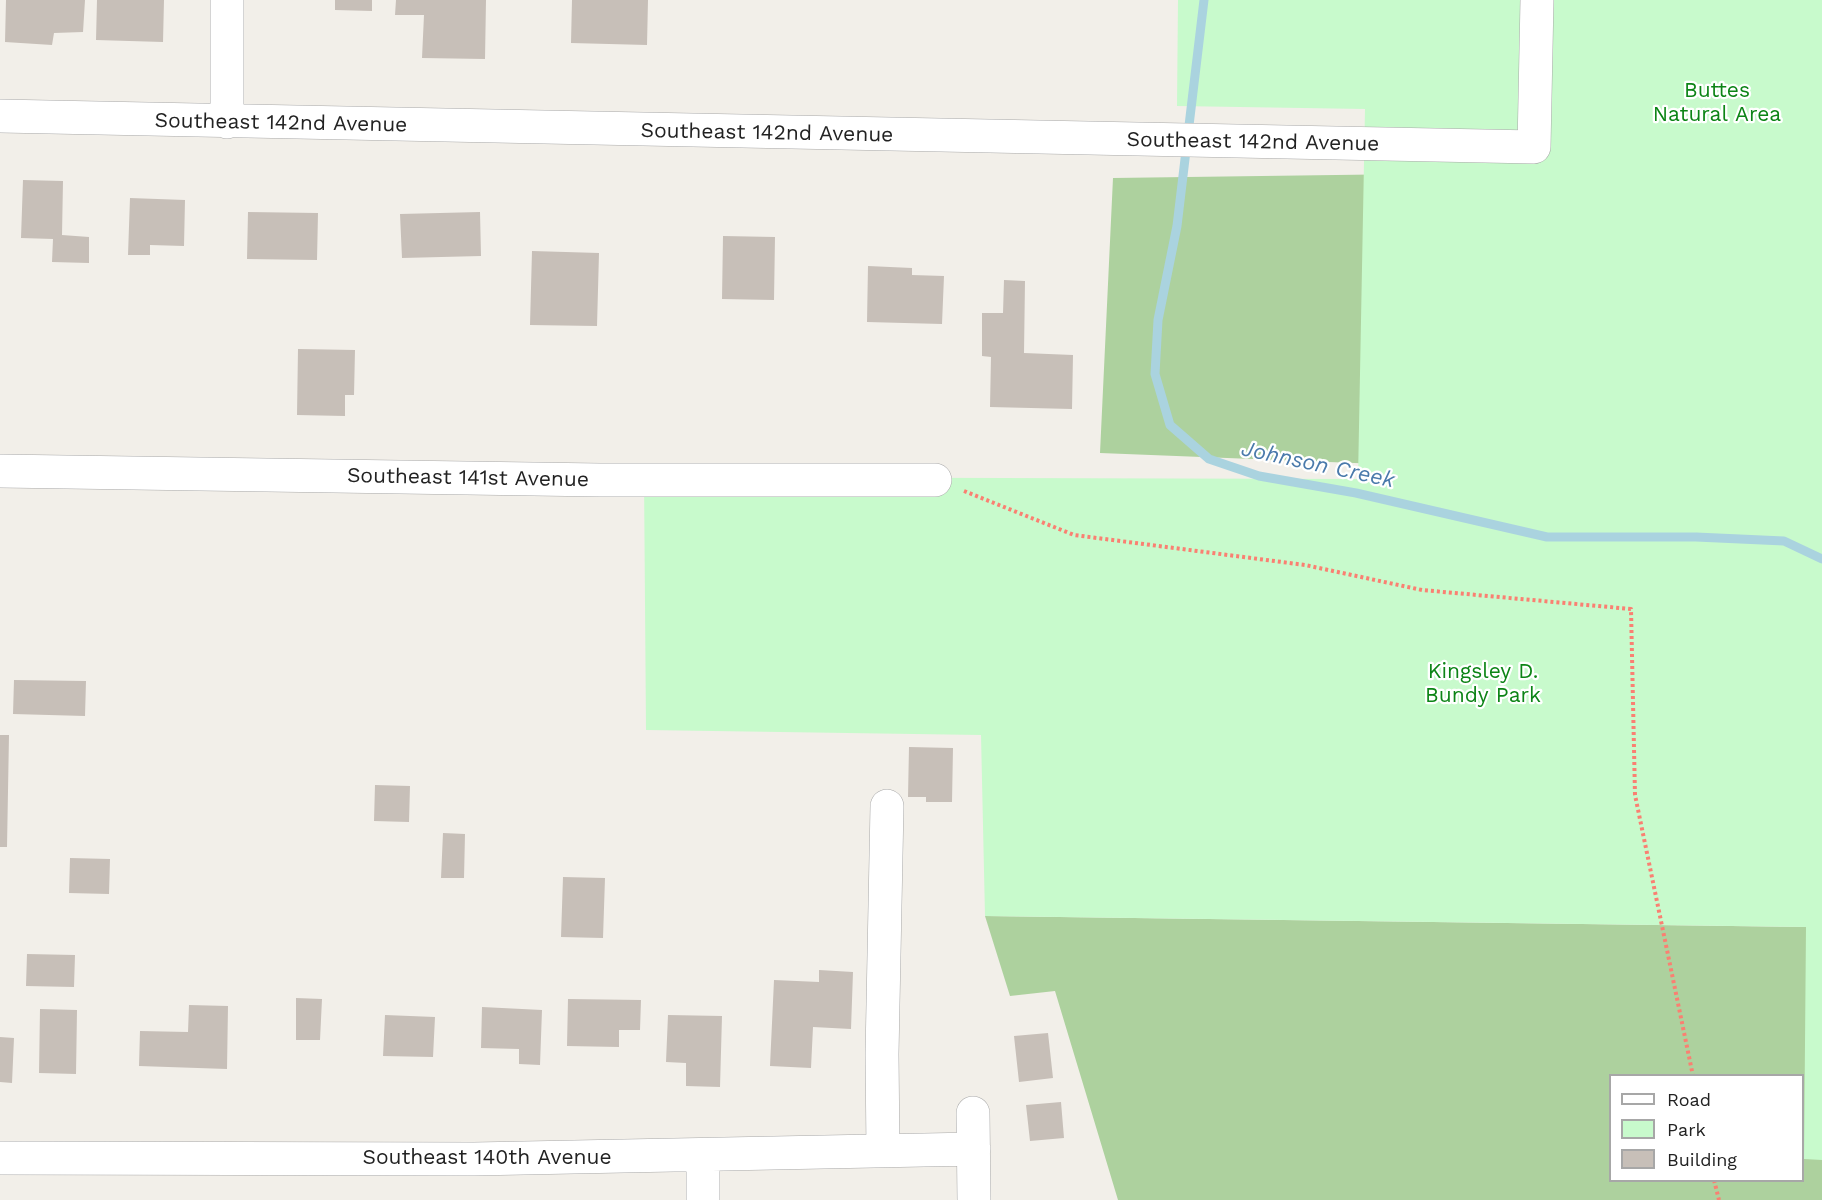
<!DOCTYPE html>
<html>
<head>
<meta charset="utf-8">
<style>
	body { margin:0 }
	#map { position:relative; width:1822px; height:1200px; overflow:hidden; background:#f2efe9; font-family:"Work Sans",sans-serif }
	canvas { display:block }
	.legend { position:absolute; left:1609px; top:1074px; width:195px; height:108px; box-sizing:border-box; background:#fff; border:2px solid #a7a7a7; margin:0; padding:8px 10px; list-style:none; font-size:18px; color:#222 }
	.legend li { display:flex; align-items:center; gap:12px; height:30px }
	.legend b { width:30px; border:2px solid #a7a7a7 }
</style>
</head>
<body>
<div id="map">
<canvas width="1822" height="1200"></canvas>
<ul class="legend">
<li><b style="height:8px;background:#fff"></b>Road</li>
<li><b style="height:16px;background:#c8facc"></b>Park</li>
<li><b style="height:16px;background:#c7bfb8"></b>Building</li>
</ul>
</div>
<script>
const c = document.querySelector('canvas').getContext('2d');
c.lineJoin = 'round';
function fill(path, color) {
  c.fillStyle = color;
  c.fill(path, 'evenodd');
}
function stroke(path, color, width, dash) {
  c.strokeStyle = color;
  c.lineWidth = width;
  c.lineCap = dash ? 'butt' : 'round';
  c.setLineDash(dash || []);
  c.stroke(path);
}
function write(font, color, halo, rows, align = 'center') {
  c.font = font + ' "Work Sans",sans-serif';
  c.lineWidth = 4.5;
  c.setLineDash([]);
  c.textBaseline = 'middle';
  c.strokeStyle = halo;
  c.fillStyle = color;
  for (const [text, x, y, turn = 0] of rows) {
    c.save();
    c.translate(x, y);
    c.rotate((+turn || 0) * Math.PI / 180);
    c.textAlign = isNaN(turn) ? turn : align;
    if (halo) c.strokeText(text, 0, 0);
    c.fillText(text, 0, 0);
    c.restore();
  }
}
fill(new Path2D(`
	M1822 0V1200H1118L1055 991 1010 996 985 916 1806 927 1812 481 1100 453 1113 178 1559 172ZM1610 1076H1802V1180H1610Z`), '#add19e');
fill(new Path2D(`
	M1178 0H1822V1160L1804 1159 1806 927 985 916 981 735 646 730 644 477 1358 479 1365 109 1177 106Z`), '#c8facc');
stroke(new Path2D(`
	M1204 0 1177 226 1158 320 1155 374 1170 425 1209 459 1259 476 1356 493 1547 537H1696L1784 541 1822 559`), '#aad3df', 9);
fill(new Path2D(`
	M6 0H85L83 32 54 33 52 45 5 42Z
	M97 0H164L163 42 96 40Z
	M335 0H372V11L335 10Z
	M396 0H486L485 59 422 58 424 15H395Z
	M572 0H648L647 45 571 43Z
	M23 180 63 181 62 235 89 237V263L52 262 53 239 21 238Z
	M130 198 185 200 184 246 150 245V255H128Z
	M248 212 318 213 317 260 247 259Z
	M480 212 481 256 402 258 400 214Z
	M723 236 775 237 774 300 722 299Z
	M532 251 599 253 597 326 530 325Z
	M868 266 912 268V275L944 276 942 324 867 322Z
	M1004 280 1025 281 1024 353 1073 355 1072 409 990 407 991 357 982 356V313H1003Z
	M298 349 355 350 354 395H345V416L297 415Z
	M14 680 86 681 85 716 13 714Z
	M0 735H9L7 847H0Z
	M909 747 953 748 952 802H926V797H908Z
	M375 785 410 786 409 822 374 821Z
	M443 833 465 834 464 878H441Z
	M70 858 110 859 109 894 69 893Z
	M563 877 605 878 603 938 561 937Z
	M27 954 75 955 74 987 26 986Z
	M819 970 853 972 851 1029 813 1027 811 1068 770 1066 774 980 819 982Z
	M296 998 322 999 320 1040H296Z
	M568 999 641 1000 640 1030H619V1047L567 1046Z
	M189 1005 228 1006 227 1069 139 1066 140 1031 188 1032Z
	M482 1007 542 1010 540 1065 519 1064V1049L481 1048Z
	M40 1009 77 1010 76 1074 39 1073Z
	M385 1015 435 1017 433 1057 383 1056Z
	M668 1015 722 1016 720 1087 686 1086V1063L666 1062Z
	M1048 1033 1053 1078 1019 1082 1014 1036Z
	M0 1037 14 1038 12 1083 0 1082Z
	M1061 1102 1064 1138 1030 1141 1026 1105Z`), '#c7bfb8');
const minor = new Path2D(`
	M0 116 1534 147 1537 0
	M227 122V0
	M0 471 600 480H935
	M973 1113 974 1200
	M883 1151 882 1054 887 806
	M0 1158 474 1159 974 1149
	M703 1200V1156`);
stroke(minor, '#a9a9a9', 34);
stroke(new Path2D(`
	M964 491 1074 535 1305 565 1422 590 1631 609 1635 795 1693 1076
	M1714 1180 1719 1200`), '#fa8072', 4, [3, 3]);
stroke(minor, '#fff', 33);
write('21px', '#0c8416', '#fff', [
	["Buttes",1717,91],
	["Natural Area",1717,115],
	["Kingsley D.",1483,672],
	["Bundy Park",1483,696]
]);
write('21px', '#222', '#fff', [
	["Southeast 142nd Avenue",281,123,1],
	["Southeast 142nd Avenue",767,133,1],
	["Southeast 142nd Avenue",1253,142,1],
	["Southeast 141st Avenue",468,478,1],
	["Southeast 140th Avenue",487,1158]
]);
write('italic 22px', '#4a7aab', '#fff', [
	["Johnson Creek",1318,465,12]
]);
</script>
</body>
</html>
